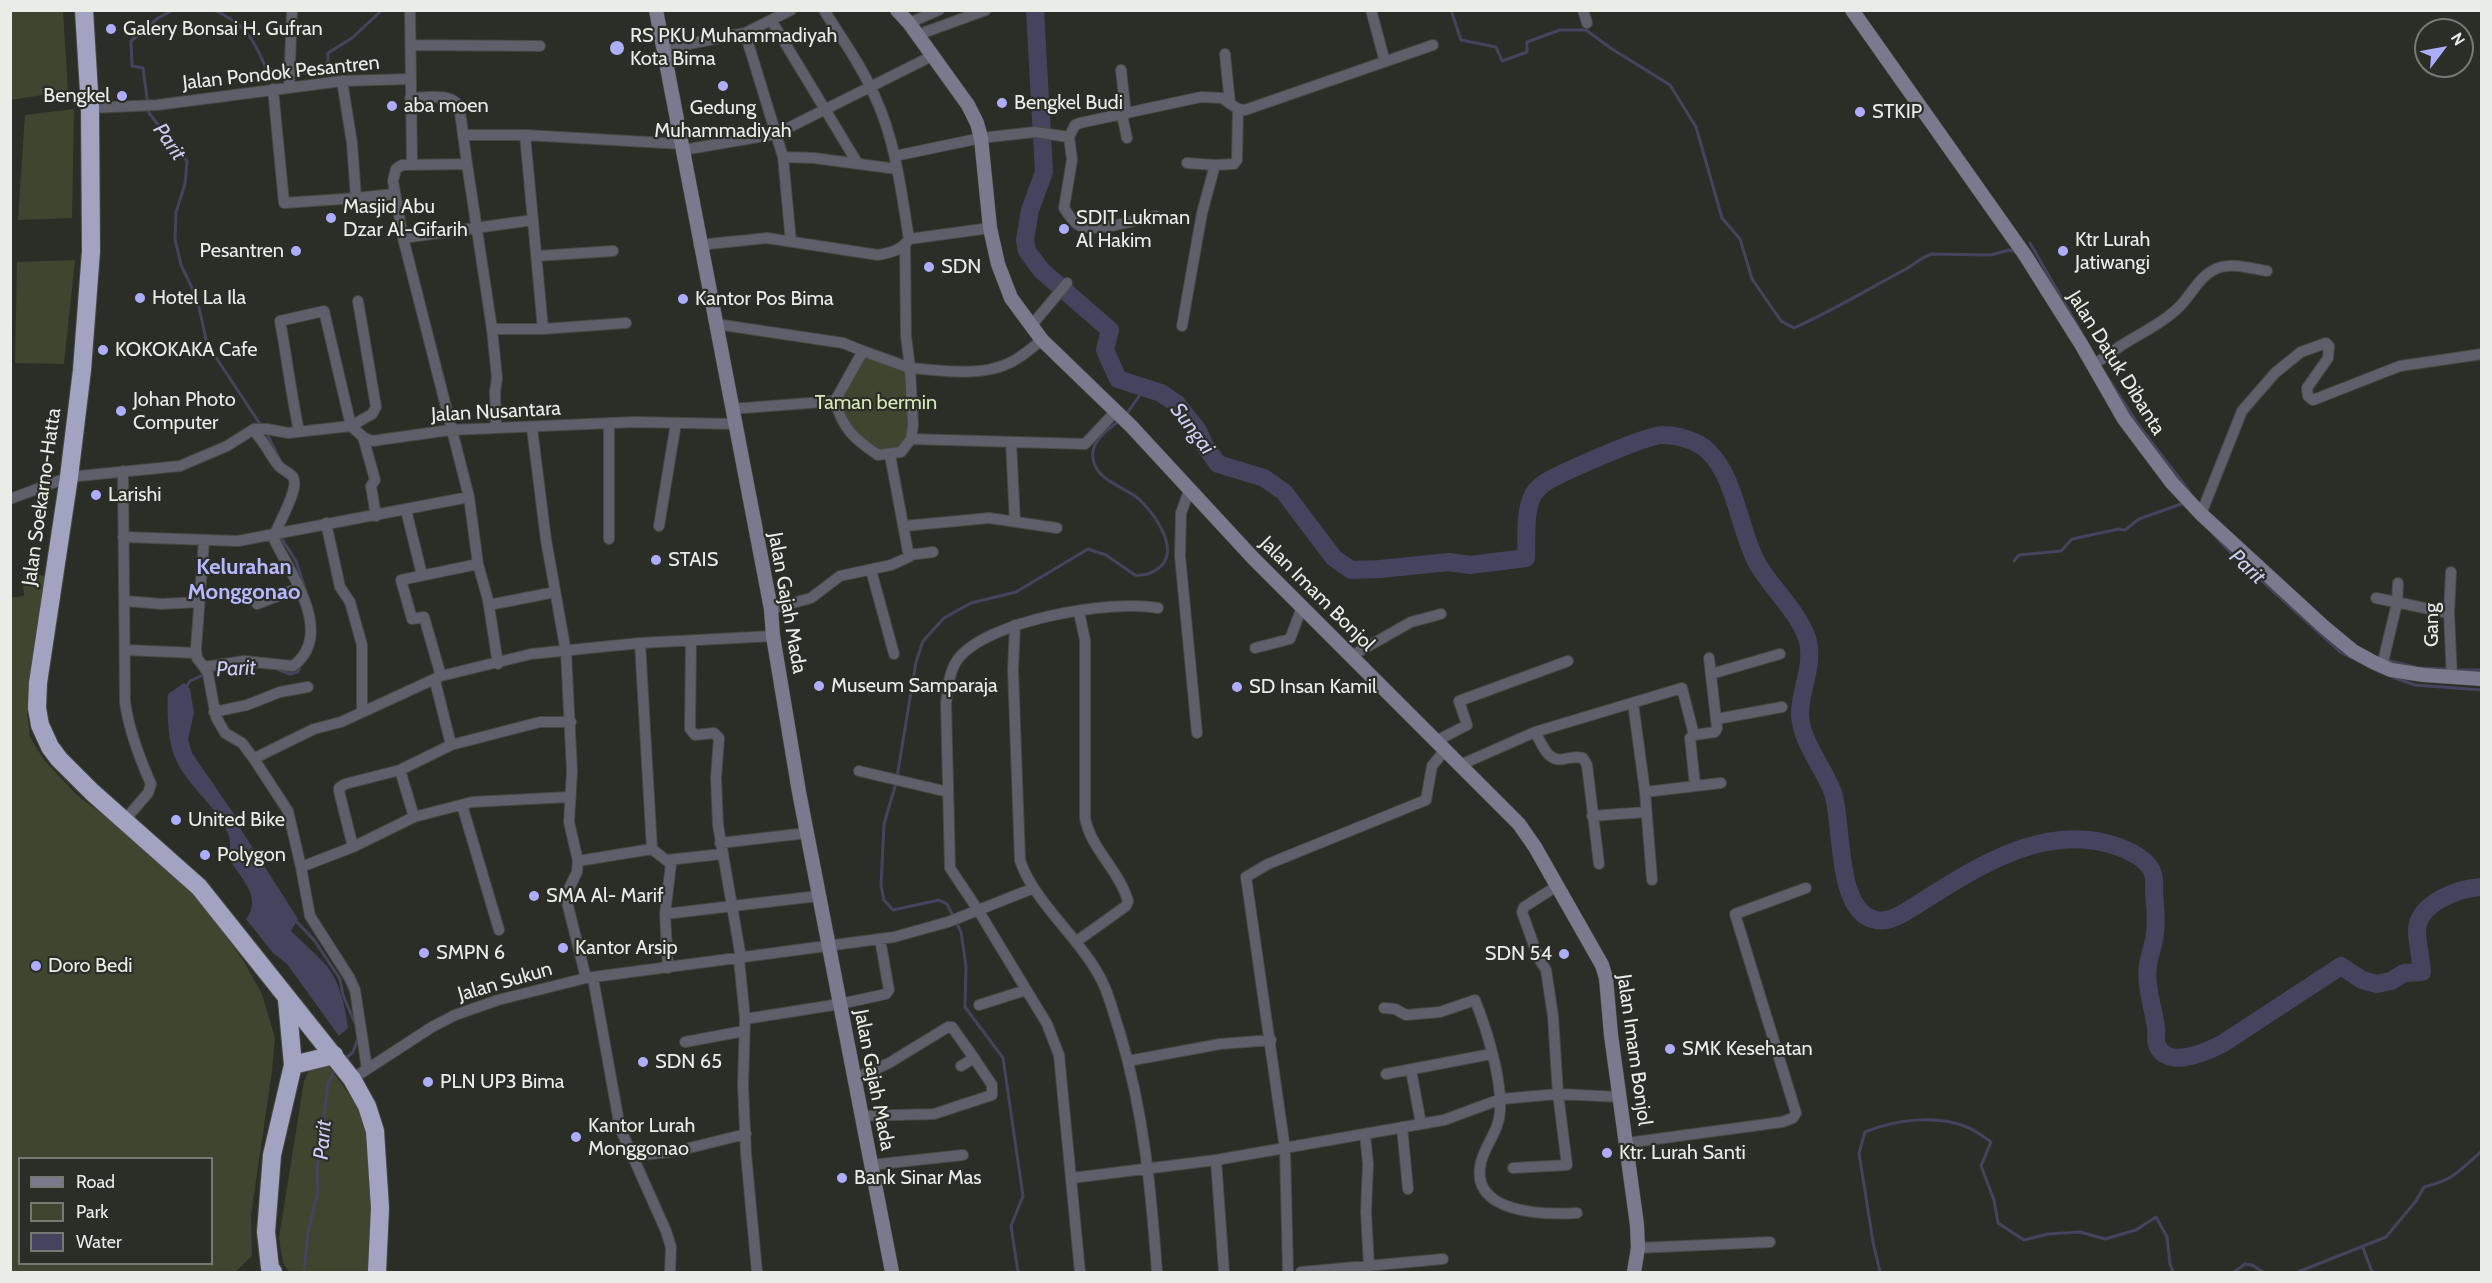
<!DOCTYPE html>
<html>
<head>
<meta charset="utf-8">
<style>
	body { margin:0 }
	#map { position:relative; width:2492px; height:1283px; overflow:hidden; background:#2b2e27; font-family:Cabin,sans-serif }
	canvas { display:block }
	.frame { position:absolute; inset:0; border:12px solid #eaece8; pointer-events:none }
	.legend { position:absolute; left:18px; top:1157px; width:195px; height:108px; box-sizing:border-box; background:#2b2e27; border:2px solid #777a74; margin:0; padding:8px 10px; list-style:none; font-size:18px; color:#eaece8 }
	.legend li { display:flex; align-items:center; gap:12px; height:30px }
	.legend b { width:30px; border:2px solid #777a74 }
	.north { position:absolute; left:2414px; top:18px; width:60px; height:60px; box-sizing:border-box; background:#2b2e27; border:2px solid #777a74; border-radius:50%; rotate:58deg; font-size:16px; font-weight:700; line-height:24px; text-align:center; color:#eaece8 }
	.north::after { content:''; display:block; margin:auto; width:21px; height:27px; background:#adaefb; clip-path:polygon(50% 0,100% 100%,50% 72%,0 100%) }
</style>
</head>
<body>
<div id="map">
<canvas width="2492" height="1283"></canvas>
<div class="frame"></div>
<ul class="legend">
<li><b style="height:8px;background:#797a8d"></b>Road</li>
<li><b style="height:16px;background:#3e4630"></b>Park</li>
<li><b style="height:16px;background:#44445e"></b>Water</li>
</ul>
<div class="north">N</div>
</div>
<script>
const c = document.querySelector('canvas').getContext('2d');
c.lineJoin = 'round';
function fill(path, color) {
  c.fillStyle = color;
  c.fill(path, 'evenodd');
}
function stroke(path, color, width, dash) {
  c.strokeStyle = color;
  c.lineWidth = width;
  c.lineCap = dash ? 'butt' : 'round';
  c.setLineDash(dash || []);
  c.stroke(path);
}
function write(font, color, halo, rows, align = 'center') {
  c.font = font + ' Cabin,sans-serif';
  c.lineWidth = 4.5;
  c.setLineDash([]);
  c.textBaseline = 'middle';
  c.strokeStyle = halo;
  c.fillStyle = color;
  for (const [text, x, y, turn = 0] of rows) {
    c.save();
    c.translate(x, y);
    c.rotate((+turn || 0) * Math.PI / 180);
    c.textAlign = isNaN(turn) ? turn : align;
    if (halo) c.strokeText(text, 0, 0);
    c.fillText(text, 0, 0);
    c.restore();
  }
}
fill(new Path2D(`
	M10 11H63L68 91 11 100Z
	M74 109 72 218 18 220 25 115Z
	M75 260 64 364 15 363 17 262Z
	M864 355 908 373 910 406 905 443C890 456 868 450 855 435 849 427 845 415 840 405L842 396Z
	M26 573 45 576 27 712 30 737 44 760 77 795 168 864 202 903 243 960 262 994 275 1038 272 1071 251 1215 252 1256 235 1272H11L10 598 24 596 23 583ZM20 1158H212V1264H20Z
	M325 1061 362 1112 372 1145 368 1272H289L283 1263 279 1238 304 1081 311 1066Z`), '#3e4630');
fill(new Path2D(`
	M184 683 190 689 194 713 188 739 192 753 238 820 240 828 298 919 291 931C302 942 315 953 326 965 339 980 346 1008 348 1028L339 1036 287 964 273 953 246 919C262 900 243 880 233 865 228 856 232 843 228 833 214 801 182 784 172 749 168 735 167 709 168 694Z`), '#44445e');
stroke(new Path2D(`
	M173 10 158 18 131 41 132 66 143 68 149 113 187 161 185 184 176 212 175 239 181 265 197 298 207 344 262 427
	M214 10C244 24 252 35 265 66 278 76 302 73 319 72L328 61V53L352 38 382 10
	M1451 10 1461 40 1496 47 1502 61 1527 52V42L1560 30H1586L1612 49 1670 85 1696 127 1722 218 1740 239 1752 279 1781 321 1794 328C1832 311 1867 290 1904 270 1914 265 1921 257 1932 254L1991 255 2009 250 2017 252
	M2030 243 2081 332
	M2104 372 2140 427 2189 491
	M1125 416 1145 388
	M266 432 279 458
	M2213 534 2230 552 2340 652 2380 672
	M280 536 296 561 306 592
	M2014 561 2019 555 2061 551 2072 539 2119 529 2125 530 2139 519 2184 503
	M2386 660 2415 667
	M2421 668 2446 669
	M277 669 290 674 298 672 300 665
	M2454 670H2482
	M2392 677 2415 685 2482 690
	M185 689 190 681 205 674
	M897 777 916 662 923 641 944 618 971 603 1016 592 1088 549 1106 555 1135 575C1145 576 1152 574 1160 567 1180 549 1155 515 1140 500 1125 486 1097 482 1093 459 1090 441 1108 430 1120 420
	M896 783 884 824 881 886 884 900 893 910 939 900 947 904 961 932 966 966 965 1007 1003 1058 1023 1196 1011 1226 1018 1272
	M294 919 314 940 340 979 343 995 355 1023
	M345 1059 353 1052 358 1038
	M2363 1248 2372 1272
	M304 1272 308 1232 318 1191 317 1170 328 1084 336 1068
	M1880 1272 1873 1242 1859 1153 1865 1132C1894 1120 1936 1114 1967 1127 1975 1130 1984 1137 1991 1142L1981 1166 1994 1200 1998 1223 2024 1240 2048 1234 2080 1232 2105 1239 2136 1230 2156 1217 2167 1237 2170 1264 2173 1272
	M2234 1272 2245 1264 2252 1265 2263 1272
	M2298 1272 2386 1237 2416 1201 2424 1187C2456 1179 2458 1171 2482 1151`), '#44445e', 3);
stroke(new Path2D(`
	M1035 10 1044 172 1030 210 1025 240 1027 251 1041 270 1110 330 1105 350 1118 379 1161 393 1177 404 1197 429 1205 446 1218 464 1264 478 1284 492 1334 558 1351 570 1380 569 1449 562 1470 565 1526 558C1527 539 1524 512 1533 495 1536 490 1541 485 1546 482 1561 473 1648 434 1663 435 1678 435 1698 441 1708 451 1736 478 1739 530 1757 563 1772 589 1797 610 1807 638 1815 665 1800 688 1800 714 1801 743 1824 767 1833 793 1843 822 1835 913 1876 920 1885 922 1894 918 1902 914 1966 875 2040 818 2119 847 2132 852 2149 860 2153 874 2155 880 2154 887 2154 892 2155 906 2157 919 2155 933 2154 944 2150 954 2148 964 2145 986 2153 1006 2156 1027 2157 1033 2155 1039 2157 1045 2167 1070 2206 1052 2222 1044L2341 966 2362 980 2377 984 2391 981 2404 973 2422 972C2421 958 2417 943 2417 930 2418 903 2459 888 2482 887`), '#44445e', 18);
const street = new Path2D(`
	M410 10 412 164
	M824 10C842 39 863 68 876 99 896 143 901 191 909 239
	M1371 10 1385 62
	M1583 10 1587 23
	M771 20 858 164
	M909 23 939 10
	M745 33 783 157 791 242
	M917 35 986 10
	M411 45 540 46
	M663 49 745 33 791 10
	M1225 54 1230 104
	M1121 70 1126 114
	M342 81 352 143 356 198 394 194
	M289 88 292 10
	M273 89 284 203 356 198
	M410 98C422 98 453 92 458 106 461 114 462 126 463 135
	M90 108 157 105 342 81 409 79
	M1122 115 1127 138
	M1069 137 1072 160 1064 208C1068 214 1073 223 1080 226 1094 233 1140 219 1156 216
	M683 150 776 134 932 56
	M895 156 981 138 1035 132 1069 137 1075 125 1080 123 1201 97 1222 98 1238 109 1245 110 1433 45
	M783 157 814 158 897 169
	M1187 163 1215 165
	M467 164 492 329 497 378 495 391 496 428
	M403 238 533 220
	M699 245 767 238 878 255C890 253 902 250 909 239L990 228
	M905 245 906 336 910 368C940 370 979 377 1007 364 1020 359 1031 348 1042 340
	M536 256 613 251
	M716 324 843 343 863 351
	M1031 326 1067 283
	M1182 326 1202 213 1215 165 1234 164 1237 160 1238 109
	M492 329H543L525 135
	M543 329 626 323
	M2092 364C2104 360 2110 353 2119 347 2139 334 2165 322 2181 305 2193 292 2202 272 2221 267 2236 263 2252 269 2267 271
	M731 409 835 401C843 429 854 439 878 455L901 452 911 439 913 425 910 368 863 351 835 401
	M351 426 363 437 372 441 450 430 634 422 733 424
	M532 428 546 540 566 652 572 771 569 822 578 861 577 872 567 893V902L586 978
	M253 430C264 441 269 453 278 465 282 470 289 472 293 477 300 488 279 522 275 534
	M299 431C291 394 287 358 280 321L324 311 351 426
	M363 437 375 480 371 486 376 516
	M911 439 1085 444 1116 411
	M1011 442 1015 522
	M123 471 125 702C129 731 139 757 151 784L148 793 124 821
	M1189 491 1181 513 1180 556 1197 733
	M10 499 69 477 180 466 227 446 254 429H267L288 433 351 426 372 414 376 407 358 301
	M406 510 422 575
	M2201 514 2242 411 2275 373 2301 352 2326 343 2329 346 2328 358 2307 388 2308 396 2313 400 2400 366 2482 354
	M326 523 340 587 350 602 362 645V711
	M659 526 676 423
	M904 526 989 518 1057 528
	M123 537 238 541 469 497
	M609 539V423
	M204 540 196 649 197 658 204 667
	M909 555 933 552
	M871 570 894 654
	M2451 572 2449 613 2452 678
	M2376 598 2449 613
	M126 601 162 604 199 602
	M257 604 299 588
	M489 605 555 592
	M771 609 811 598 840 576 891 565 909 557 890 455
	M1015 625 1013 670 1020 860C1032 900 1082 940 1102 981 1110 997 1114 1016 1120 1033 1144 1113 1151 1190 1157 1272
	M691 641 690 729 695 735 714 733 719 738 716 778 718 825 741 958
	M640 643 652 849 671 864 665 914 668 968
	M1255 648 1290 639 1302 607
	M125 650 196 653
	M1351 656 1411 622 1441 614
	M498 664 488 600 478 564 469 497 403 238 393 181 396 169 402 165 467 164 463 135H525L682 144
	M2382 666 2397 603 2398 583
	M1711 674 1780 654
	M441 676 424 617 412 619 401 580 478 564
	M435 681 451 745
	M1633 703 1645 792 1652 880
	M214 712 247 705 280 692 308 687
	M1717 719 1782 707
	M1535 732 1682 688 1694 735
	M1436 741 1467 725 1459 701 1568 661
	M254 759 242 743 225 733 216 717 208 674 204 667 244 661 293 666C337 633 288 571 272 535
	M1460 765 1535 732C1542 743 1547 763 1564 759 1571 758 1576 756 1583 758L1587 765 1599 864
	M400 770 414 817
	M859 771 948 792
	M1695 785 1690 738 1694 735 1715 732 1717 728 1709 658
	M1645 792 1721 783
	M462 805 499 930
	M1592 816 1646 812
	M720 843 807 833
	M353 847 339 791V788L345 784 400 770 451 745 540 722H571
	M667 860 722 854
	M578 861 652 849
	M301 867 288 811 254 759 259 756 314 729 341 722 441 676 531 654 640 643 773 636
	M665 914 818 896
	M1077 941 1126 906 1128 901C1119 870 1091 849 1085 818V640L1079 612
	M739 959 745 1019 743 1085 746 1154 757 1272
	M593 978 620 1128 666 1231 671 1247 670 1272
	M979 1005 1026 990
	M1384 1008 1395 1009 1406 1015 1440 1012 1475 1000C1487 1030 1502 1079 1500 1111 1499 1131 1486 1143 1481 1162 1468 1214 1545 1215 1577 1213
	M745 1019 840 1004 886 994 889 990 880 939
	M685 1042 744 1031
	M1128 1061 1220 1044 1271 1040
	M367 1069 355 990 349 977 310 916 301 867 353 847 414 817 472 802 569 797
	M1411 1070 1421 1124
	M1386 1074 1491 1054
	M352 1079 432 1027 455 1015 498 1000 586 978 894 937 948 922 1034 888
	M854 1079 889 1063 948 1027H952L974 1058
	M861 1116 934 1114 992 1095V1085L974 1058 961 1066
	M1402 1127 1408 1189
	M1365 1134 1368 1164 1366 1212 1369 1266
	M1627 1143 1782 1122 1793 1118 1796 1113 1735 914 1806 888
	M634 1156 677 1151 746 1134
	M1216 1160 1224 1272
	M871 1165 963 1155
	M1513 1168 1567 1165 1558 1094 1553 1016 1546 970 1538 957 1522 912 1524 907 1557 886
	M1072 1178 1216 1160 1444 1120 1501 1099 1558 1094 1621 1097
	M1638 1248 1770 1242
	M1080 1272 1059 1055 1047 1024 978 910 950 868 946 703C948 688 949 671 958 659 988 620 1112 599 1158 608
	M1288 1272 1285 1149 1246 877 1268 864 1426 800 1432 766 1445 750
	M1301 1272 1443 1259`);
const secondary = new Path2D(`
	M656 10 771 609 773 636 799 792 892 1272
	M897 10 909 23 968 105 977 123 981 138 990 228 998 264 1011 298 1042 340 1131 426 1253 558 1519 824 1535 847 1602 965 1606 978 1611 1035 1637 1225 1638 1248 1634 1272
	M1852 10 2025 255 2081 344 2124 419 2172 483 2201 514 2324 627 2353 651 2373 662 2391 670 2424 675 2482 679`);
const highway = new Path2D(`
	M84 10 90 108 91 251 82 370 69 477 38 683 37 708 40 725 50 747 59 759 92 792 199 887 352 1079 367 1106 375 1131 380 1208 377 1272
	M293 1065 334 1055
	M273 1272 270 1268 266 1232 272 1155 293 1065 287 1000`);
stroke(street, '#464942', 12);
stroke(secondary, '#464942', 15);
stroke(highway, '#464942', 20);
stroke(street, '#5e5f6b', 10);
stroke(secondary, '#797a8d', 14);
stroke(highway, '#a1a3c0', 18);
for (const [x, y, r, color] of [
	[111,29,6,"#adaefb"],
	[617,48,8,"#adaefb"],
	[723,86,6,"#adaefb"],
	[122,96,6,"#adaefb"],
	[1002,103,6,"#adaefb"],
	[392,106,6,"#adaefb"],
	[1860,112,6,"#adaefb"],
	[331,218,6,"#adaefb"],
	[1064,229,6,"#adaefb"],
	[296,251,6,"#adaefb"],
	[2063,251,6,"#adaefb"],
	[929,267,6,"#adaefb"],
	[140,298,6,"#adaefb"],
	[683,299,6,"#adaefb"],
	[103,350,6,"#adaefb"],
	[121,411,6,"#adaefb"],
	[96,495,6,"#adaefb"],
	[656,560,6,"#adaefb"],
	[819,686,6,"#adaefb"],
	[1237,687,6,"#adaefb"],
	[176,820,6,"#adaefb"],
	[205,855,6,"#adaefb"],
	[534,896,6,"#adaefb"],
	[563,948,6,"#adaefb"],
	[424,953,6,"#adaefb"],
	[1564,954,6,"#adaefb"],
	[36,966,6,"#adaefb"],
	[1670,1049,6,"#adaefb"],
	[643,1062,6,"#adaefb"],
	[428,1082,6,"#adaefb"],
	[576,1137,6,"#adaefb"],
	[1607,1153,6,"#adaefb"],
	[842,1178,6,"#adaefb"]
]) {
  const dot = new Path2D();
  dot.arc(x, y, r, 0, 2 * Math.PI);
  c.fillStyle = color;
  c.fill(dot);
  stroke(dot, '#2b2e27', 2);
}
write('20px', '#eaece8', '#2b2e27', [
	["Galery Bonsai H. Gufran",123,29],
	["RS PKU Muhammadiyah",630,36],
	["Kota Bima",630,59],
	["Bengkel",110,96,"right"],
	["Bengkel Budi",1014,103],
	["aba moen",404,106],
	["Gedung",723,108,"center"],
	["Muhammadiyah",723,131,"center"],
	["STKIP",1872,112],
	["Masjid Abu",343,207],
	["Dzar Al-Gifarih",343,230],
	["SDIT Lukman",1076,218],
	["Al Hakim",1076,241],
	["Ktr Lurah",2075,240],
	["Jatiwangi",2075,263],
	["Pesantren",284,251,"right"],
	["SDN",941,267],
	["Hotel La Ila",152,298],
	["Kantor Pos Bima",695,299],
	["KOKOKAKA Cafe",115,350],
	["Johan Photo",133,400],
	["Computer",133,423],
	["Larishi",108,495],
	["STAIS",668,560],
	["Museum Samparaja",831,686],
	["SD Insan Kamil",1249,687],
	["United Bike",188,820],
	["Polygon",217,855],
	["SMA Al- Marif",546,896],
	["Kantor Arsip",575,948],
	["SMPN 6",436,953],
	["SDN 54",1552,954,"right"],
	["Doro Bedi",48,966],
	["SMK Kesehatan",1682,1049],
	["SDN 65",655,1062],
	["PLN UP3 Bima",440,1082],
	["Kantor Lurah",588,1126],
	["Monggonao",588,1149],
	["Ktr. Lurah Santi",1619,1153],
	["Bank Sinar Mas",854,1178]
], 'left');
write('20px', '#eaece8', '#2b2e27', [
	["Jalan Pondok Pesantren",281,73,-6],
	["Jalan Datuk Dibanta",2116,363,58],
	["Jalan Nusantara",496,412,-3],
	["Jalan Soekarno-Hatta",42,497,-82],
	["Jalan Imam Bonjol",1317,594,45],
	["Jalan Gajah Mada",787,603,80],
	["Gang",2432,625,-90],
	["Jalan Sukun",505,982,-16],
	["Jalan Imam Bonjol",1634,1050,82],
	["Jalan Gajah Mada",874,1080,79]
]);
write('20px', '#d6eab6', '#2b2e27', [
	["Taman bermin",876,403]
]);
write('italic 21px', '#cbcdf7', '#2b2e27', [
	["Parit",169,142,55],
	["Sungai",1192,429,53],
	["Parit",2247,567,43],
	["Parit",236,669,-3],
	["Parit",323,1140,-85]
]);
write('bold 22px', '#b6b7fe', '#2b2e27', [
	["Kelurahan",244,568],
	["Monggonao",244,593]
]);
</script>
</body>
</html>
